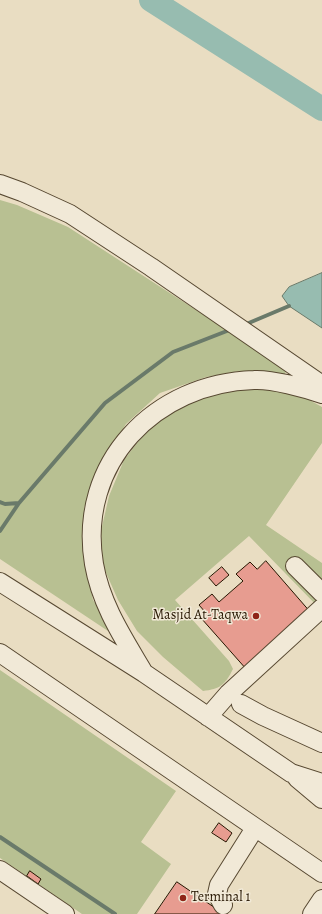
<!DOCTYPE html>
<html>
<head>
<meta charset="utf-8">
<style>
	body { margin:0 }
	canvas { display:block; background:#e9ddc2 }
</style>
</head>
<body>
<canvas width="322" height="914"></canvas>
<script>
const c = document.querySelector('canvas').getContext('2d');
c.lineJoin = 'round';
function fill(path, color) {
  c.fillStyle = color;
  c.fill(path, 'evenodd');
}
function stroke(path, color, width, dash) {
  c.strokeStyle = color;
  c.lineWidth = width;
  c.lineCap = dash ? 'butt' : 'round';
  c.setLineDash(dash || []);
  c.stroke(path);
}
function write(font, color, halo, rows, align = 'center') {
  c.font = font + ' Alegreya,serif';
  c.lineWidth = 3;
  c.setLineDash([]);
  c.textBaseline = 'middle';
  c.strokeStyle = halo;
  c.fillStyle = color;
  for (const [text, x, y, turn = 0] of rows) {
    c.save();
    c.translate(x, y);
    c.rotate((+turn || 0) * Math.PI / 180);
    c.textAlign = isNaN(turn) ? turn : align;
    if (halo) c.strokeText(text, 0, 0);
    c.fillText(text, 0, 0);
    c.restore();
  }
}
fill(new Path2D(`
	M0 200 17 205 68 227 287 369 284 376 266 372 239 371 206 377 160 393 126 424 100 465 84 508 83 554 93 600 112 628 108 631 0 559Z
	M258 386 304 397 322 407V443L266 525 322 563V611L249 536 175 600 229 661 233 669C225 685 220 689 203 691L163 657 137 631 118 600 103 566 101 531 109 496 124 460 144 434 175 407 217 393Z
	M0 670 176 791 141 842 171 864 137 914H82L0 858Z`), '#b8c092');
const water = new Path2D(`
	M322 273V328L289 306 282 296 289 287Z`);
fill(water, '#97bcb0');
stroke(water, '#6a7a6a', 1);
stroke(new Path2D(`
	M244 325 289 306
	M0 502 5 504 19 503
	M0 531 19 503 105 403 173 352 232 329
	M0 837 115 914`), '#6a7a6a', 4);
stroke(new Path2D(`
	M151 0 322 109`), '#97bcb0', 24);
const building = new Path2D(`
	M266 561 312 614 247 670 201 618 206 613 199 605 212 594 219 602 243 581 236 574 250 562 257 569Z
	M222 567 229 575 216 586 209 578Z
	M219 823 232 833 226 842 212 833Z
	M30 871 41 879 38 884 27 876Z
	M177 882 224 914H155Z`);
fill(building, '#e79c90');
stroke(building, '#261601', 1);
const minor = new Path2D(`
	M0 184 22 192 70 214 151 267 322 385
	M295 566 322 593
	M0 582 144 673 291 773 322 783
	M0 653 322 873
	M144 673C124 639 101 605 94 564 77 463 155 383 254 380 272 379 305 388 322 394
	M241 704 263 716 322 743
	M208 717 228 694 322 608
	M297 778 322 799
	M0 870 65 914
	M223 905 217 894 219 885 255 828
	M312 914 322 899`);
stroke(minor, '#574831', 20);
stroke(minor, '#f1e9d7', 18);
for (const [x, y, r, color] of [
	[256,616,4,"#8f2418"],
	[183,898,4,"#8f2418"]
]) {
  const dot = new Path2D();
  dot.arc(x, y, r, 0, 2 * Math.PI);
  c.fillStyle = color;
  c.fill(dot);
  stroke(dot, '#f1e9d7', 1.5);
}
write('14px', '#261601', '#f1e9d7', [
	["Masjid At-Taqwa",248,616],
	["Terminal 1",191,898,"left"]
], 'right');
</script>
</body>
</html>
